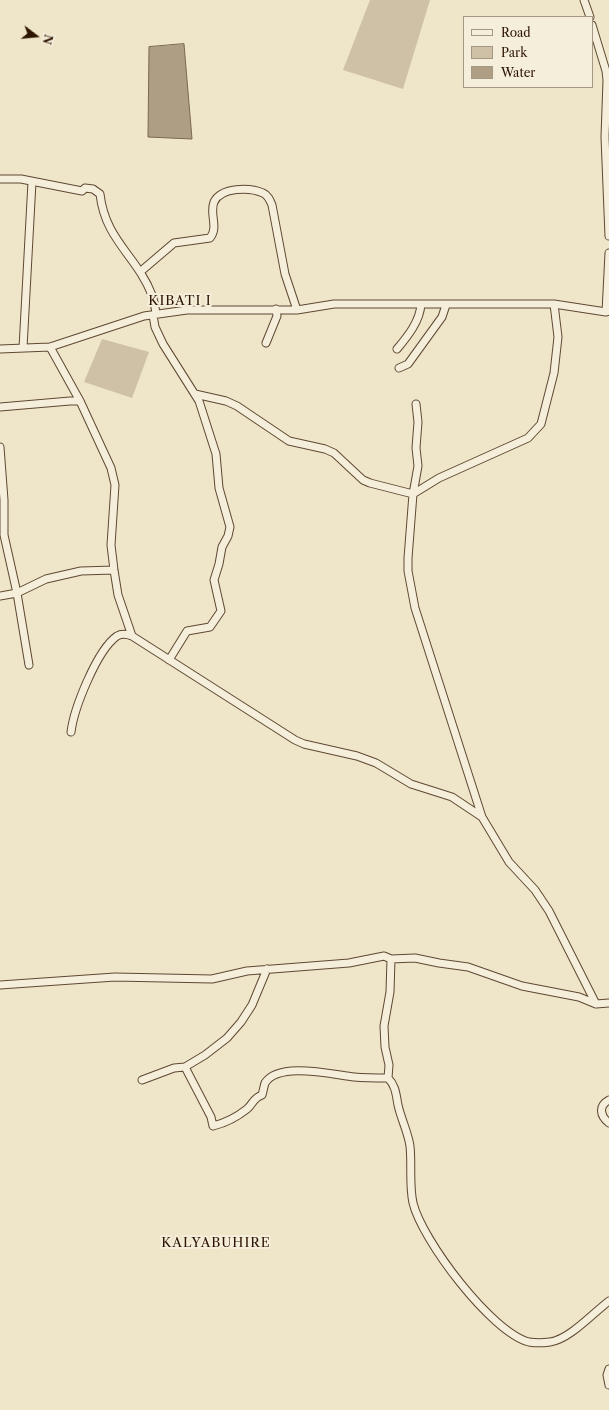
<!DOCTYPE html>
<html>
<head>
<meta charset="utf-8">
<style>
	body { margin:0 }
	#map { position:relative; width:609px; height:1410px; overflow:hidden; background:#efe5c8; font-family:"Libre Caslon Text",serif }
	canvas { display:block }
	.legend { position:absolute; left:463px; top:16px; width:130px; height:72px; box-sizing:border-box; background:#f5eedb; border:1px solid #a59783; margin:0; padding:5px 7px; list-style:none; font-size:12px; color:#2d1400 }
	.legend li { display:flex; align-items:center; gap:8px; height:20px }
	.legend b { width:20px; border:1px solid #a59783 }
	.north { position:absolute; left:16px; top:16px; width:40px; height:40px; -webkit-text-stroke:3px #f5eedb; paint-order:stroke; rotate:106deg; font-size:11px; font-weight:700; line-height:16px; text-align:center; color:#2d1400 }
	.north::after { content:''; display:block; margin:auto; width:14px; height:18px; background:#2d1400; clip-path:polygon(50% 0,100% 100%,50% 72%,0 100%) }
</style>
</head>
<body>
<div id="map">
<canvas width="609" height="1410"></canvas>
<ul class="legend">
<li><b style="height:5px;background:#f5eedb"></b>Road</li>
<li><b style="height:11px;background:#cec1a6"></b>Park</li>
<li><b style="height:11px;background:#ad9e84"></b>Water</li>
</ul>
<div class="north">N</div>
</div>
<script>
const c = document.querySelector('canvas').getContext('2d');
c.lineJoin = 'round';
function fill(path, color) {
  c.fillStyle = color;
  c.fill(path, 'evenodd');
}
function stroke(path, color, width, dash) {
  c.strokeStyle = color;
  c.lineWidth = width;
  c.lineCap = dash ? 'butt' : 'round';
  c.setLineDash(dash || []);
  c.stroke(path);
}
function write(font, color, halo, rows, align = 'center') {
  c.font = font + ' "Libre Caslon Text",serif';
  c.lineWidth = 4;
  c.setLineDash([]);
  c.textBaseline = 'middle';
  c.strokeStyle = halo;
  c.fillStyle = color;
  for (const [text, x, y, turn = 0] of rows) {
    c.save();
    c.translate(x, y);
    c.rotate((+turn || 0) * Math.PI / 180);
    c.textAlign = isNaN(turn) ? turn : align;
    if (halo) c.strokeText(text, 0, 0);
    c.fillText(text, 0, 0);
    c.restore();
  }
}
fill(new Path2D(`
	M370 0H430L403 89 343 70Z
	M102 339 149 352 132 398 84 382Z`), '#cec1a6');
const water = new Path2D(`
	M184 44 192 139 148 137 149 47Z`);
fill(water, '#ad9e84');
stroke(water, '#7a674f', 1);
const minor = new Path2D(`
	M584 0 590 17
	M592 25 606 71 607 80 605 137 609 236
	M0 179H21L82 191 85 188 93 189 100 194C105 240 137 256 152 295 154 301 155 307 156 313
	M140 272 174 243 210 238C219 227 209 214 214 202 221 187 250 187 263 193 268 195 270 200 272 205L285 274 297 310
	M606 312 609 253
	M153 315 155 327 163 344 199 401 216 454 219 488 230 527 228 536 222 547 219 564 214 580 221 611 210 627 187 631 169 660
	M266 343 277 316 276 309
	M50 347 80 401 111 468 115 485 111 545 114 570 118 595 132 636 295 740 304 744 357 756 376 763 411 784 452 797 482 817 509 862 535 890 549 911 596 1004
	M23 348 32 182
	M0 349 50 347 144 316 187 310H297L334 304H554L606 312 609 311
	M397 349C408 336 420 321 421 304
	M399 368 408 364 442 317 446 305
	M195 394 226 401 237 406 289 441 325 449 334 453 363 480 370 483 413 494 439 478 528 438 541 424 554 373 558 337 554 304
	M416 404 418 422 416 448 418 466 413 494 408 558V571L415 608 482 817
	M0 407 70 401H80
	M0 447 4 500V535L17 593 0 596
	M29 665 17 593 46 579 81 571 114 570
	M71 732C74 708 97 650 117 636 122 633 127 634 132 636
	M391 959 390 992 384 1026 385 1047 389 1065 388 1078C396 1086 396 1095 398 1105 401 1119 408 1132 410 1146 412 1165 409 1185 413 1203 422 1240 491 1332 529 1342 535 1343 543 1343 550 1342 570 1339 593 1313 609 1301
	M0 985 115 977 212 979 247 971 349 963 384 956 391 959 415 958 439 963 468 967 522 986 579 997 596 1004 609 1003
	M185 1067 211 1117 213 1126C225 1123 237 1117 247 1109 253 1104 253 1098 262 1095 263 1092 264 1086 265 1083 279 1061 334 1075 354 1077 366 1078 377 1078 388 1078
	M142 1080 174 1068 185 1067 205 1055 227 1038 241 1022 252 1005 267 969
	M609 1100C598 1106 600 1116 609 1123
	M609 1369 607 1375 609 1385`);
stroke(minor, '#5e4832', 9);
stroke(minor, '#f5eedb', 7);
c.letterSpacing = '1px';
write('13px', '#2d1400', '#f5eedb', [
	["KIBATI I",180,301],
	["KALYABUHIRE",216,1243]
]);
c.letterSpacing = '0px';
</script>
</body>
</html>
